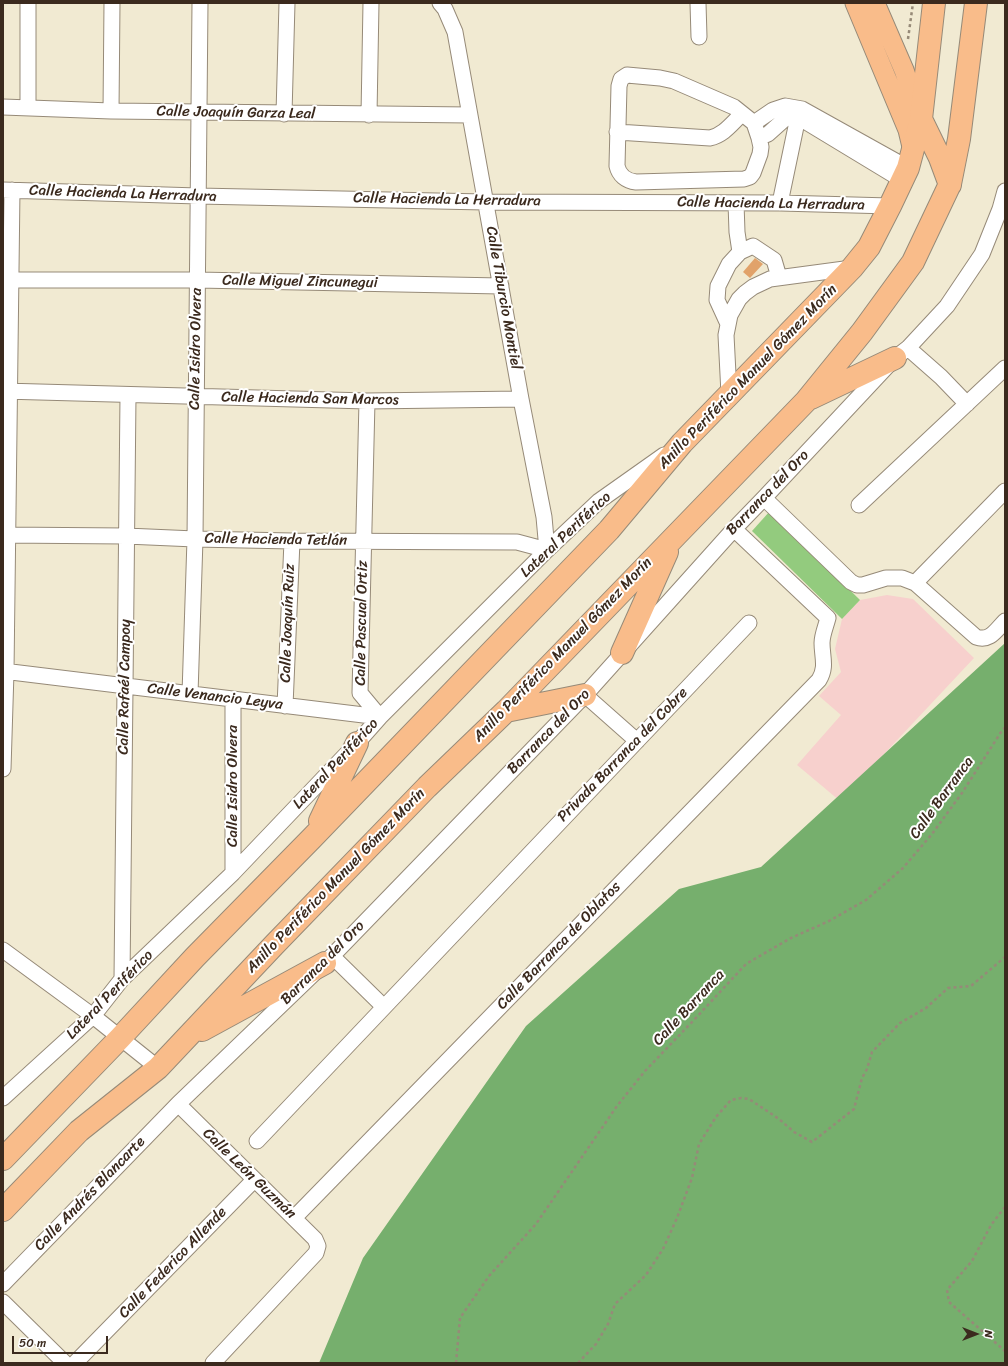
<!DOCTYPE html>
<html>
<head>
<meta charset="utf-8">
<style>
	body { margin:0 }
	#map { position:relative; width:1008px; height:1366px; overflow:hidden; background:#f1ead2; font-family:Sriracha,sans-serif }
	canvas { display:block }
	.frame { position:absolute; inset:0; border:4px solid #3b2a1e; pointer-events:none }
	.north { position:absolute; left:956px; top:1314px; width:40px; height:40px; -webkit-text-stroke:3px #fff; paint-order:stroke; rotate:90deg; font-size:11px; font-weight:700; line-height:16px; text-align:center; color:#3b2a1e }
	.north::after { content:''; display:block; margin:auto; width:14px; height:18px; background:#3b2a1e; clip-path:polygon(50% 0,100% 100%,50% 72%,0 100%) }
	.scale { position:absolute; left:12px; top:1336px; width:96px; height:18px; box-sizing:border-box; border:2px solid #3b2a1e; border-top:0; padding-left:5px; font-size:12px; line-height:14px; white-space:nowrap; color:#3b2a1e; -webkit-text-stroke:3px #fff; paint-order:stroke }
</style>
</head>
<body>
<div id="map">
<canvas width="1008" height="1366"></canvas>
<div class="frame"></div>
<div class="north">N</div>
<div class="scale">50 m</div>
</div>
<script>
const c = document.querySelector('canvas').getContext('2d');
c.lineJoin = 'round';
function fill(path, color) {
  c.fillStyle = color;
  c.fill(path, 'evenodd');
}
function stroke(path, color, width, dash) {
  c.strokeStyle = color;
  c.lineWidth = width;
  c.lineCap = dash ? 'butt' : 'round';
  c.setLineDash(dash || []);
  c.stroke(path);
}
function write(font, color, halo, rows, align = 'center') {
  c.font = font + ' Sriracha,sans-serif';
  c.lineWidth = 4;
  c.setLineDash([]);
  c.textBaseline = 'middle';
  c.strokeStyle = halo;
  c.fillStyle = color;
  for (const [text, x, y, turn = 0] of rows) {
    c.save();
    c.translate(x, y);
    c.rotate((+turn || 0) * Math.PI / 180);
    c.textAlign = isNaN(turn) ? turn : align;
    if (halo) c.strokeText(text, 0, 0);
    c.fillText(text, 0, 0);
    c.restore();
  }
}
fill(new Path2D(`
	M887 595 913 599 974 658 840 801 797 765 841 715 819 696 841 672 835 649 842 619 860 600Z`), '#f7d0cd');
fill(new Path2D(`
	M770 511 860 600 842 619 752 531Z`), '#93cb7e');
fill(new Path2D(`
	M1005 643V1363H319L363 1258 526 1026 679 889 761 867Z`), '#76af6d');
fill(new Path2D(`
	M755 258 763 264 750 278 743 272Z`), '#e1a26a');
const minor = new Path2D(`
	M698 3 699 37
	M627 75 660 78 674 81 734 107 754 123 759 138 761 147 760 154 753 173 750 177 744 179 636 182C626 181 619 175 617 166L619 86 621 79Z
	M3 107 111 111 470 115
	M28 108V3
	M111 111 112 3
	M284 114 287 3
	M369 115 371 3
	M754 123 773 110 785 106 802 109 908 168
	M617 132 710 138C724 135 732 123 742 114
	M759 138 768 134 787 117H798L902 180
	M3 190 198 196 485 202 780 203 890 206
	M736 203 737 232 740 252
	M780 203 798 117 802 109
	M3 280H197L501 286
	M728 324 717 300 718 286 729 264 740 252 753 246 774 260 779 277
	M908 348 941 377 967 404
	M3 391 367 401 521 399
	M729 394 726 335 730 315 739 299 745 293 753 287 770 279 852 268
	M367 401 360 693 380 717
	M764 498 851 582 857 585H863L886 578H902L915 583 976 637C990 642 996 630 1005 621
	M859 505 1005 368
	M3 535 126 536 195 539 292 541 517 542 547 550 544 517 521 399 455 32 445 9 440 3
	M915 583 1005 491
	M3 671 380 717
	M190 694 195 539 200 3
	M585 695 637 741
	M285 706 292 541
	M3 769 6 672 12 190
	M233 873V699
	M3 950 93 1016 158 1068
	M332 956 384 1007
	M122 979 128 396
	M3 1098 93 1016 122 979 233 873 357 743 380 717 547 550 599 501 664 455
	M178 1104 315 1239 318 1246 316 1253 213 1363
	M257 1141 749 623
	M294 1218 819 680C827 667 822 657 822 643 822 635 826 626 828 618L734 529
	M3 1284 178 1104 332 956 585 695 734 529 764 498 895 358 908 348 947 306 982 254 1000 209 1005 191
	M3 1302 65 1363
	M75 1363 254 1180`);
const major = new Path2D(`
	M855 3 908 130 913 151
	M875 3 904 70 921 119`);
const highway = new Path2D(`
	M921 119 940 158 950 185
	M811 398 895 358
	M622 653 667 552
	M506 711 585 695
	M320 821 357 743
	M202 1030 325 963
	M3 1159 120 1038 195 957 312 838 609 530 682 443 852 268 869 247 890 206 908 168 921 119 934 3
	M3 1210 79 1131 158 1068 274 945 427 787 506 711 806 401 862 332 913 262 950 184 959 139 976 3`);
stroke(minor, '#968a78', 17);
stroke(major, '#968a78', 21);
stroke(highway, '#968a78', 24);
stroke(new Path2D(`
	M908 39 913 3
	M1005 1207 991 1225 972 1261 947 1290 949 1302 1005 1351
	M456 1363 460 1318 489 1276 536 1224 617 1106 645 1071 693 1021 746 964 791 938 829 921 866 900 903 868 932 834 962 793 1003 729 1005 728
	M578 1363 596 1344 608 1324 615 1304 646 1275 663 1249 677 1218 692 1178 699 1144 716 1117 731 1100 741 1098 749 1099 779 1119 794 1132 812 1142 854 1109 862 1078 867 1069 872 1052 900 1023 926 1008 948 988 971 986 1005 957`), '#968a78', 2.5, [3, 3]);
stroke(minor, '#fff', 15);
stroke(major, '#f9bc8a', 19);
stroke(highway, '#f9bc8a', 22);
write('15px', '#3b2a1e', '#fff', [
	["Calle Joaquín Garza Leal",236,113,1],
	["Calle Hacienda La Herradura",123,194,2],
	["Calle Hacienda La Herradura",447,200,1],
	["Calle Hacienda La Herradura",771,204,1],
	["Calle Miguel Zincunegui",300,282,1],
	["Calle Tiburcio Montiel",503,298,80],
	["Calle Isidro Olvera",196,349,-89],
	["Anillo Periférico Manuel Gómez Morín",748,377,-46],
	["Calle Hacienda San Marcos",310,399,1],
	["Barranca del Oro",768,493,-46],
	["Lateral Periférico",566,535,-43],
	["Calle Hacienda Tetlán",276,540,1],
	["Calle Joaquín Ruiz",288,623,-88],
	["Calle Pascual Ortiz",362,623,-89],
	["Anillo Periférico Manuel Gómez Morín",563,650,-46],
	["Calle Rafaél Campoy",125,687,-89],
	["Calle Venancio Leyva",215,697,7],
	["Barranca del Oro",549,732,-46],
	["Privada Barranca del Cobre",623,755,-46],
	["Lateral Periférico",336,764,-47],
	["Calle Isidro Olvera",233,786,-90],
	["Calle Barranca",942,798,-54],
	["Anillo Periférico Manuel Gómez Morín",336,881,-46],
	["Calle Barranca de Oblatos",559,946,-46],
	["Barranca del Oro",323,963,-45],
	["Lateral Periférico",110,995,-46],
	["Calle Barranca",689,1008,-47],
	["Calle León Guzmán",249,1174,44],
	["Calle Andrés Blancarte",90,1194,-46],
	["Calle Federico Allende",173,1263,-46]
]);
</script>
</body>
</html>
